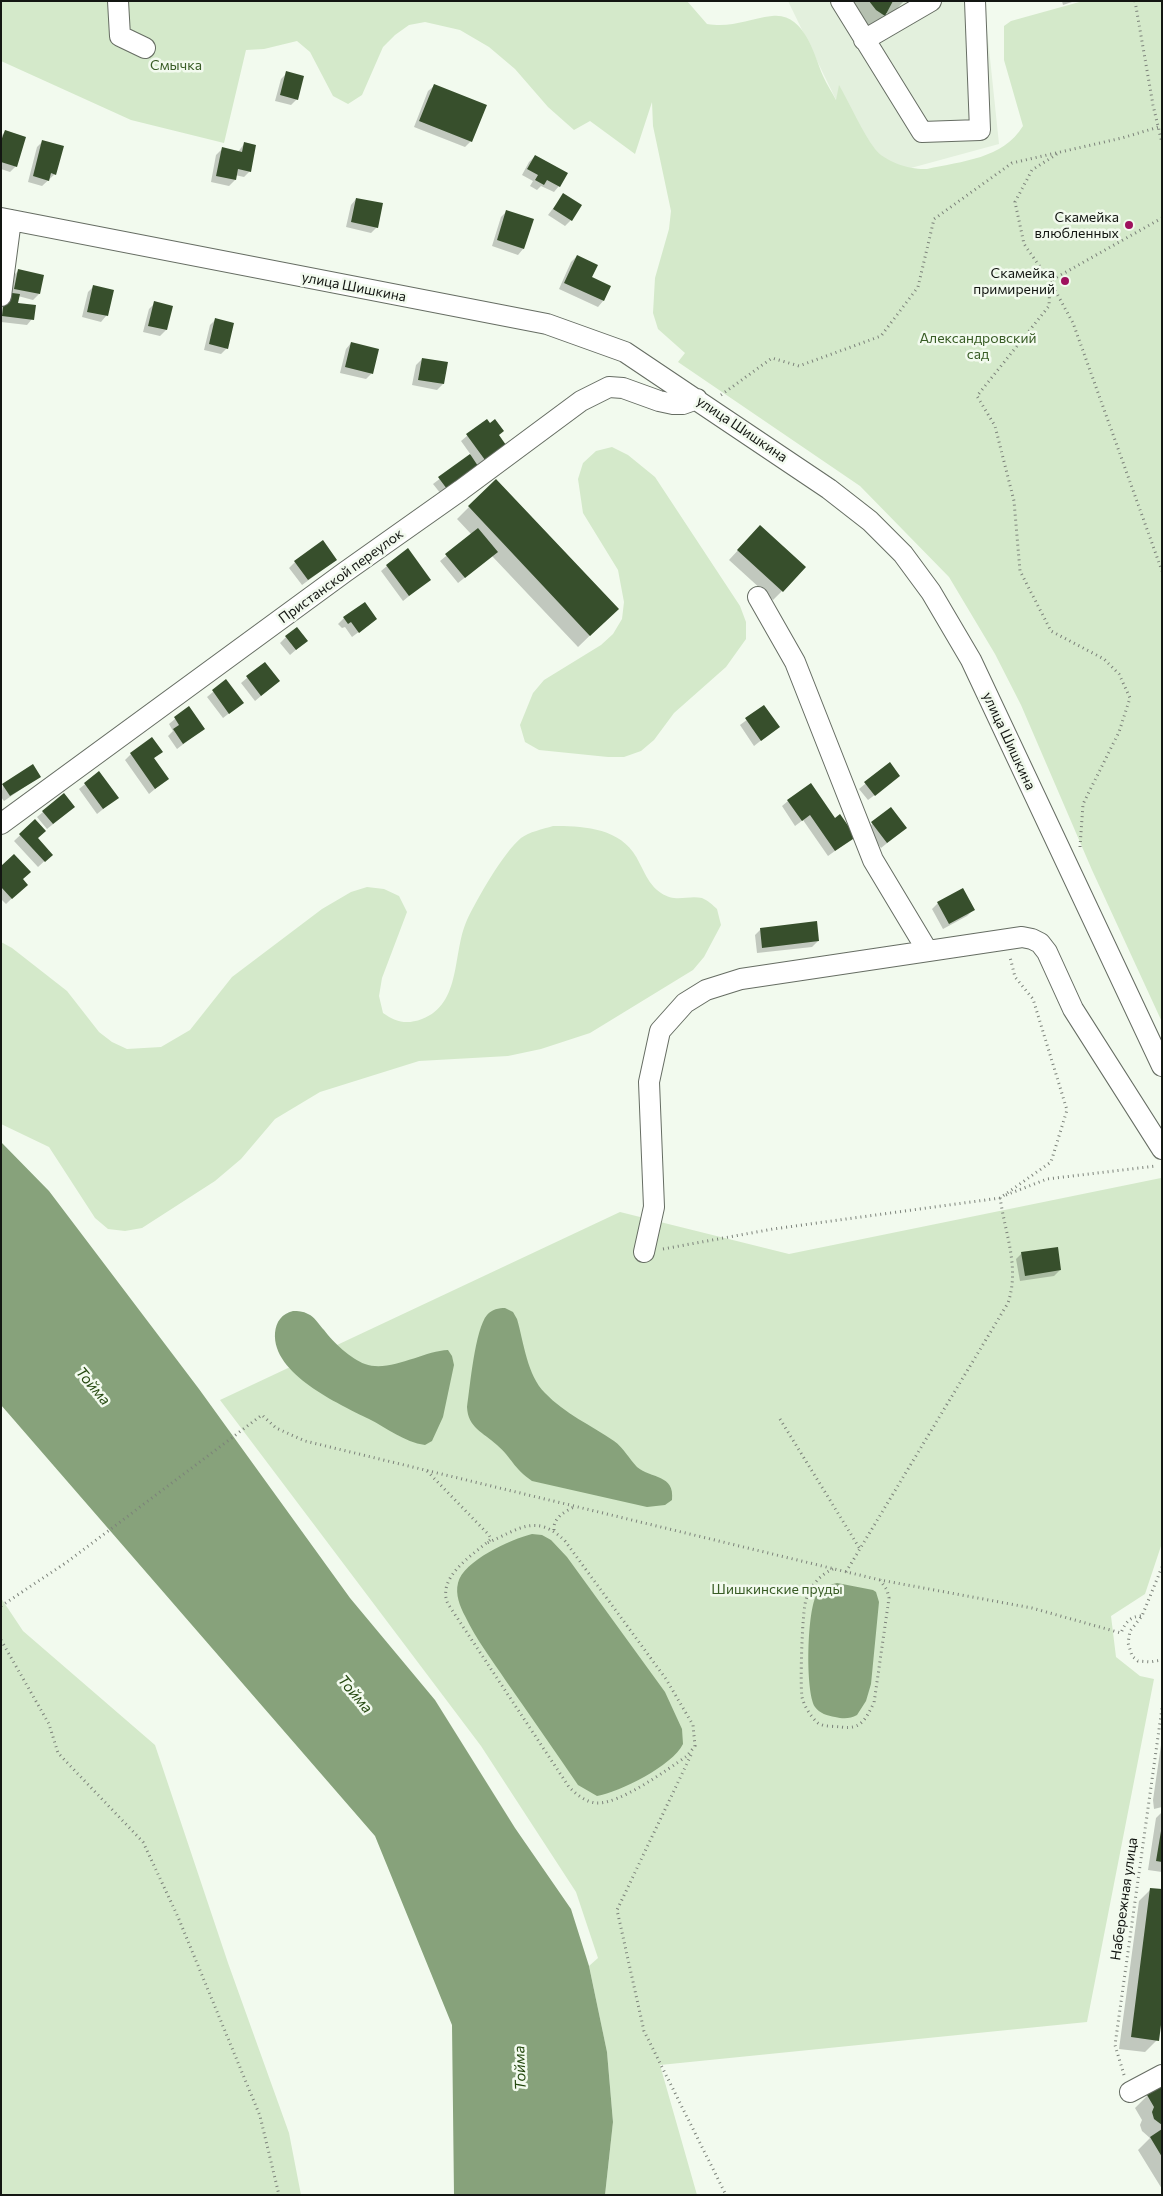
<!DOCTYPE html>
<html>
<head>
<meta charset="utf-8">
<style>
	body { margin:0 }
	#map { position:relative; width:1163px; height:2196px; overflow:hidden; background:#f2faee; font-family:Commissioner,sans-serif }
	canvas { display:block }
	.frame { position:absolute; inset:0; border:2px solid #131612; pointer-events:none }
</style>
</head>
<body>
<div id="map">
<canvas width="1163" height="2196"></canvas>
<div class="frame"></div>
</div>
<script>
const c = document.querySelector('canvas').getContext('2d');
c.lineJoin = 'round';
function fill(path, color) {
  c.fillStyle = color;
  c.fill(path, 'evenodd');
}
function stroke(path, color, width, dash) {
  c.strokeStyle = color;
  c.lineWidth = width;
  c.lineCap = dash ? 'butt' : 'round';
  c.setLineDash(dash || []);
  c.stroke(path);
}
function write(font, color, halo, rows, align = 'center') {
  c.font = font + ' Commissioner,sans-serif';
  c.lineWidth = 5;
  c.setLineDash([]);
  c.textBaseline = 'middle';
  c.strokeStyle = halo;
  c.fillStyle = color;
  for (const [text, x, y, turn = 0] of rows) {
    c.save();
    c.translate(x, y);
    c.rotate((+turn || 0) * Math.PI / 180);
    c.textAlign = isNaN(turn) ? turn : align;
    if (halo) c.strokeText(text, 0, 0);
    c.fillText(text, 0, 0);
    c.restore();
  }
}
fill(new Path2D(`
	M788 1H984L999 144 874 178Z`), '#e3f0dd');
fill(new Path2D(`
	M1 1H687L707 24C733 28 747 19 772 16 804 12 814 54 823 76 827 85 832 92 836 100L839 85C850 104 862 132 875 149 885 162 911 170 927 169 962 161 1003 159 1023 126L1004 60V26L1011 21 1083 1H1162V1022L1092 870 1021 705 995 654 949 577 860 486 678 362 685 353 658 329 653 313 655 278 669 229 671 211 653 126 652 102 635 154 590 121 574 130 548 107 515 69 489 47 460 30 425 22 409 25 395 35 383 47 362 95 348 104 333 96 310 52 297 41 264 49 246 50 224 143 131 120 1 61Z
	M612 447 628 455 655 477 740 606 746 622V639L726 667 674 713 654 740 641 751 624 757H608L539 750 525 742 520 725 533 693 544 680 601 645 613 634 622 619 624 602 618 570 583 513 578 479 583 463 596 451Z
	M553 826C580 826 615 827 633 852 643 866 646 883 661 893 676 903 687 895 702 898 707 900 713 905 717 909L721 925 704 957 693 970 590 1033 541 1049 508 1056 419 1061 320 1092 275 1119 241 1159 215 1181 142 1228 125 1231 108 1229 95 1218 49 1147 1 1124V942L12 948 67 991 99 1032 112 1042 127 1049 161 1047 190 1030 232 977 322 909 351 892 367 887 384 889 399 896 407 912 382 978 379 996 383 1013C396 1022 406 1025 422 1019 462 1004 452 953 467 920 477 899 503 853 521 838 529 832 543 829 553 826Z
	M1161 1178 1162 1543 1145 1594 1111 1616 1116 1657 1140 1676 1154 1679 1087 2022 660 2065 697 2195H605L613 2122 607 2052 589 1966 598 1958 576 1892 481 1746 220 1400 620 1212 789 1254Z
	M1 1598 23 1631 155 1745 228 1963 289 2133 301 2195H1Z`), '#d4e9ca');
fill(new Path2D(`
	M1 1142 49 1191 199 1389 350 1598 435 1700 515 1828 571 1909 589 1966 607 2052 613 2122 605 2195H454L452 2025 375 1836 1 1405Z
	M505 1308 513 1312 517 1319C524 1343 527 1375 545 1393 565 1414 591 1425 614 1441 624 1448 629 1459 637 1467 651 1479 675 1474 672 1500L665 1505 647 1507 532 1481C513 1468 512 1458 497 1445 483 1432 468 1428 467 1407 470 1387 475 1329 487 1315 492 1309 499 1308 505 1308Z
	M293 1311C298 1311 303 1311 308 1314 315 1317 319 1325 324 1330 333 1342 351 1359 365 1364 390 1373 423 1351 448 1350L452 1356 454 1365 443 1417 432 1441 425 1445C404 1442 387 1428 369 1419 339 1404 272 1374 275 1333 276 1321 282 1314 293 1311Z
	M532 1534 542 1535 551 1540 567 1557 665 1692 682 1729 683 1744C672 1766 620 1792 597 1796L578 1785C554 1750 530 1715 506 1681 492 1660 476 1639 465 1616 460 1607 455 1594 458 1583 463 1561 511 1539 532 1534Z
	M837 1583 873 1590 876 1592 879 1602 871 1684 866 1701 857 1715C850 1719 843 1719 835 1717 828 1716 819 1713 815 1707 805 1691 807 1609 817 1594 822 1587 829 1585 837 1583Z`), '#87a27b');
fill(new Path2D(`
	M852 1H904L891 15 886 13 872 28 864 23Z
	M1062 1H1075L1063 5Z
	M287 73 297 99 291 105 275 101 281 79Z
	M434 86 471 141 465 147 414 127 428 91Z
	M5 132 16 166 10 172 1 169V136Z
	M43 141 55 174 42 186 28 182 37 147Z
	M244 144 250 171 244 177 235 175V180L229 186 211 182 216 155 222 149 238 152Z
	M535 156 559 186 554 192 541 186 537 190 530 186 533 181 522 175 529 162Z
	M564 194 571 220 565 226 548 215Z
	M356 199 377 227 371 233 346 227 351 205Z
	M507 211 523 249 518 255 492 246 501 217Z
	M577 256 603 301 598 307 559 289 571 262Z
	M19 270 39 294 33 300 18 296 17 304 32 319 27 325 1 322V298L13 276Z
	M94 286 113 291 106 316 101 322 82 317 88 292Z
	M155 303 171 307 166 330 160 336 143 332 149 309Z
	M216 319 227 348 221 354 204 350 210 325Z
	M351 343 371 374 366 379 340 373 346 349Z
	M422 359 447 363 443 384 437 390 412 385 416 365Z
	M486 420 504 445 441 494 433 484 471 455 461 441Z
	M469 507 605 621 578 647 492 556 458 583 440 561 472 535 457 519Z
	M751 536 782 591 773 600 729 560Z
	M336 560 302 585 289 568 295 562Z
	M387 566 429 580 403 601 381 571Z
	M344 618 376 619 352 637 345 627 342 628 338 624Z
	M286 637 306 641 290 655 280 643Z
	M265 663 279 681 255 701 241 683Z
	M226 681 236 708 223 718 207 697Z
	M764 707 778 727 754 746 740 725Z
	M188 708 203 729 177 749 168 736 173 731 169 724Z
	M161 752 153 759 167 779 149 794 125 760 131 754Z
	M889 764 892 782 868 800 859 789Z
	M99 773 117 798 97 814 79 789Z
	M39 777 4 801 1 797 3 785Z
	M788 801 854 837 828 856 803 820 795 826 782 806Z
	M891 809 906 828 881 848 866 829Z
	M43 812 67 813 47 829 37 817Z
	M35 821 36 839 51 855 38 867 14 841Z
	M1 867 21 879 26 885 6 904 1 899Z
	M938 903 973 910 967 916 943 929 932 909Z
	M761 929 818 941 812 947 757 953 755 935Z
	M1022 1253 1060 1270 1054 1276 1020 1281 1016 1259Z
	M1161 1745 1162 1807 1154 1809 1153 1800Z
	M1162 1812V1872L1148 1870 1156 1818Z
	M1151 1889 1157 2040 1145 2052 1119 2049 1139 1901Z
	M1162 2087V2189L1138 2150 1150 2138 1142 2131 1140 2125 1142 2120 1135 2108 1147 2096Z`), '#0003');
fill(new Path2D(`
	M869 1H893L885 16 876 10Z
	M286 71 304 76 298 100 280 95Z
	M434 84 487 105 472 142 419 121Z
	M5 130 26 137 17 167 1 162V141Z
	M42 140 64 146 56 175 51 173 49 181 33 176Z
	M244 142 256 145 251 172 238 169 236 180 216 176 222 147 242 152Z
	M535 155 568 173 560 187 547 180 544 185 535 180 538 175 527 169Z
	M563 193 582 205 572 221 553 209Z
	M356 198 383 203 378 228 351 222Z
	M506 210 534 219 524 249 497 240Z
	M577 255 598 265 592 277 611 286 604 301 564 283Z
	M18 269 44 275 40 294 14 289Z
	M93 285 114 290 108 316 87 312Z
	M5 292 20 294 18 303 36 305 34 320 2 316Z
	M154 301 173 306 167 330 148 326Z
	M215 318 234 323 228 349 209 344Z
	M351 342 379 349 373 374 345 367Z
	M422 358 448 362 444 384 418 380Z
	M487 419 490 423 495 419 504 431 499 435 506 445 485 460 466 434Z
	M470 454 478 466 447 489 438 477Z
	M496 479 619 609 590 636 468 506Z
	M760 525 806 567 783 592 737 550Z
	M478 528 498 552 465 578 445 554Z
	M323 540 337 560 308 580 294 561Z
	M408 548 431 580 409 596 386 565Z
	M365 602 377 619 359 633 351 622 348 624 343 617Z
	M297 627 308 641 296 650 285 636Z
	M265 662 280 681 261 696 246 676Z
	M226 679 244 703 229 714 212 690Z
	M764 705 780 727 761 741 745 718Z
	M189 706 205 729 183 744 173 729 179 725 174 717Z
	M152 737 163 752 154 758 169 779 155 789 130 753Z
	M890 762 900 776 875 796 864 782Z
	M33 764 41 777 10 796 2 784Z
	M99 771 119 798 103 809 84 783Z
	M811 783 835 818 840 814 856 837 835 851 810 815 802 821 787 800Z
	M64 793 75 807 53 824 42 811Z
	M891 807 907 828 887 843 871 822Z
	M35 819 46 831 38 838 53 855 45 862 19 834Z
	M14 854 31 872 23 879 28 885 12 899 1 887V866Z
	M963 888 975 910 949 924 937 902Z
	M817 921 819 941 762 948 760 928Z
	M1058 1247 1061 1270 1025 1276 1021 1252Z
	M1161 1831H1162V1862L1156 1861Z
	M1150 1888 1162 1889V2017L1159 2041 1131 2037Z
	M1162 2086V2125L1154 2119 1152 2112 1154 2107 1147 2095Z
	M1162 2129V2157L1150 2137Z`), '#374f2c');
const minor = new Path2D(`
	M118 1 120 36 145 48
	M841 1 922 132 980 130 975 1
	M864 40 931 1
	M1 218 547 324 625 352 829 489 870 521 903 554 931 592 971 660 1162 1066
	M1 296 11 220
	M758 597 795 662 873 860 927 950
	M1 824 345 572 461 490 581 401 609 387 623 388 659 401 673 404H683L697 399
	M644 1252 654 1207 649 1082 660 1031 685 1003 706 990 741 979 1022 937 1032 939 1040 943 1047 952 1073 1009 1162 1149
	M1130 2092 1162 2075`);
stroke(minor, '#666d63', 22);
stroke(new Path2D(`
	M1135 1 1153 105 1162 143
	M1057 154 1032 170 1015 202 1024 244 1050 281 1073 323 1162 571
	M721 395 772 358 799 366 881 336 918 287 934 219 1012 163 1122 138 1162 126
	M1080 847 1083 804 1119 732 1130 698 1119 674 1104 659 1051 631 1020 571 1014 501 995 426 977 396 1049 306 1050 281 1162 218
	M1006 1195 1047 1179 1156 1166
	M663 1249 773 1229 1000 1198 1051 1162 1067 1110 1033 999 1015 977 1010 957
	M780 1419 860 1549
	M427 1471 489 1535 491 1539C473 1555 436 1577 448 1604L569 1787C577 1795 586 1802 596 1803 619 1805 668 1769 687 1756L695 1746 693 1725 666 1679 565 1541C536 1512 518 1530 487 1543
	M554 1530C553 1518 564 1512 574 1507
	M1162 1567 1142 1616 1130 1631 1128 1643 1132 1656 1138 1661 1150 1662 1162 1660
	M833 1569C820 1575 810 1586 806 1600 802 1612 800 1685 802 1697 804 1706 811 1717 818 1723 824 1727 834 1726 841 1727 862 1730 865 1719 874 1703L889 1598 887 1590 880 1580
	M846 1572 1008 1303C1020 1267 1005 1234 1000 1197
	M1 1606 67 1562 262 1415 276 1428 305 1441 880 1580 1032 1608 1121 1633C1125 1623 1130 1616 1142 1616
	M1 1640 49 1724 58 1753 143 1842 178 1917 260 2116 279 2195
	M691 1755 617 1910 644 2031 726 2195
	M1124 2075 1115 2045 1162 1708`), '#7c827a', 3, [1, 4]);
stroke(minor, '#fff', 20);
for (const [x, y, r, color] of [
	[1129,225,5,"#9e115d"],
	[1065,281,5,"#9e115d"]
]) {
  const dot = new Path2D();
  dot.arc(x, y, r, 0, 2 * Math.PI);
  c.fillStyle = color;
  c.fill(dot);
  stroke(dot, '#f2faee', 2);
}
write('14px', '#385c25', '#f2faee', [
	["Смычка",176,65],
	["Александровский",978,338],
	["сад",978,354],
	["Шишкинские пруды",777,1589]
]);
write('14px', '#131612', '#f2faee', [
	["Скамейка",1119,217],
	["влюбленных",1119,233],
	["Скамейка",1055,273],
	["примирений",1055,289]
], 'right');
write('14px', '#131612', '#f2faee', [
	["улица Шишкина",354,287,11],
	["улица Шишкина",742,429,34],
	["Пристанской переулок",341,576,-36],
	["улица Шишкина",1009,741,65],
	["Набережная улица",1124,1899,-82]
]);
write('italic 15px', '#254910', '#f2faee', [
	["Тойма",93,1386,50],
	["Тойма",355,1694,50],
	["Тойма",520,2068,-92]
]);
</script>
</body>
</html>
